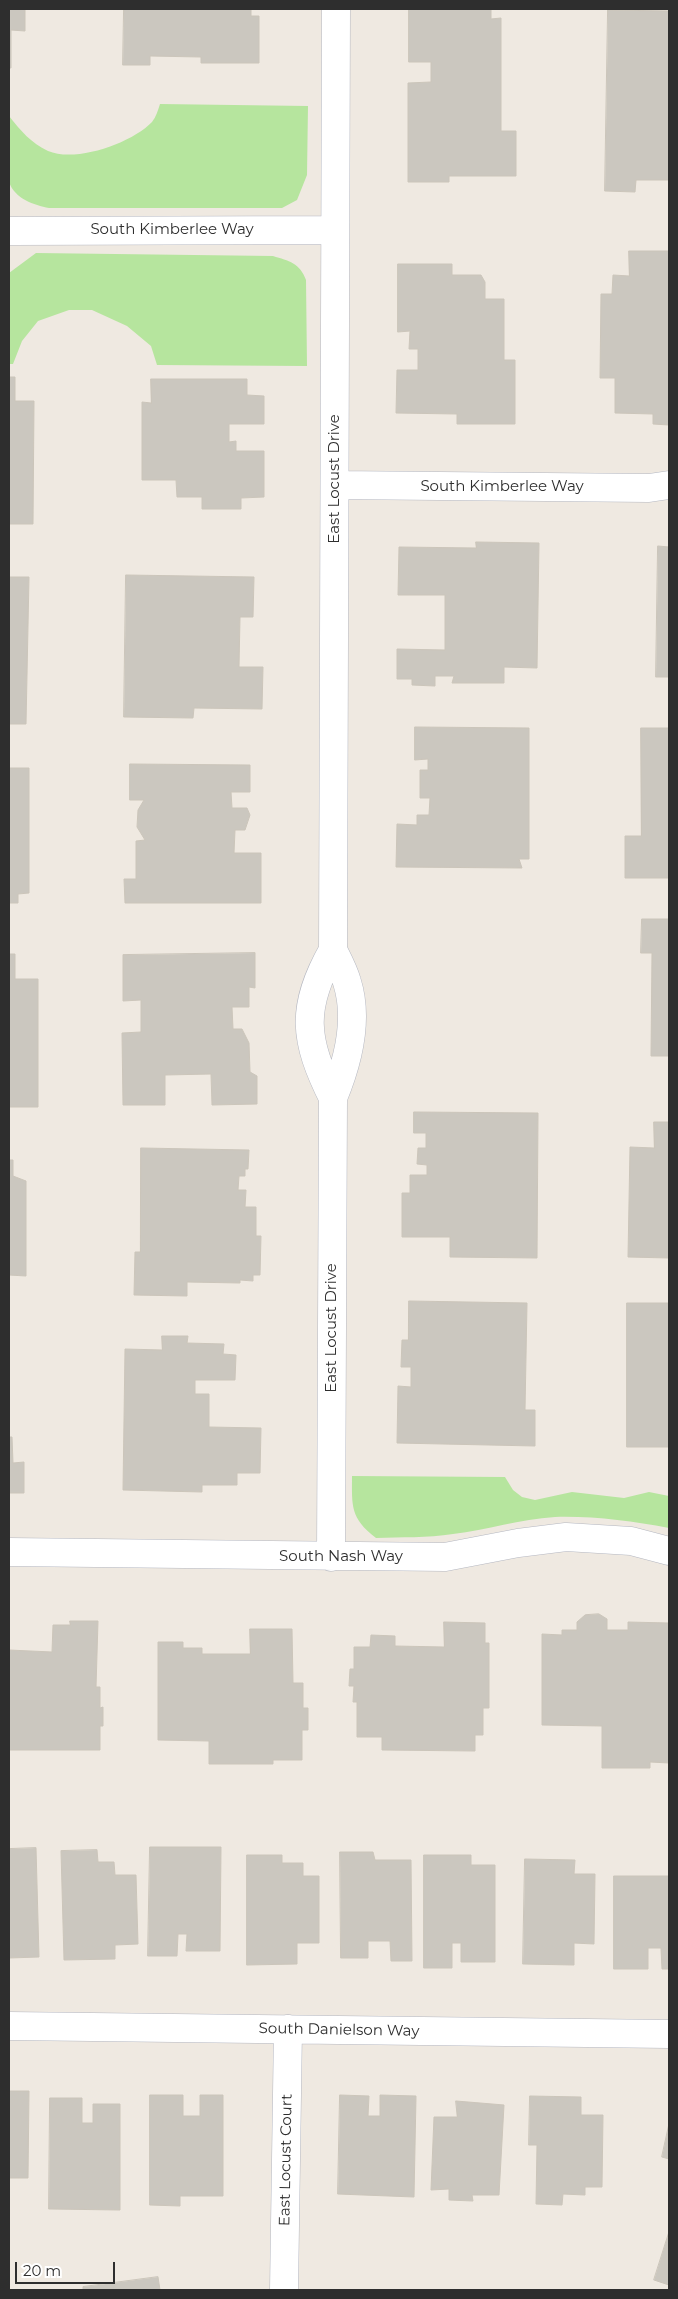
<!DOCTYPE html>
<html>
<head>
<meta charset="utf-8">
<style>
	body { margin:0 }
	#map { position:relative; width:678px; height:2299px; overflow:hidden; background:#efe9e1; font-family:Montserrat,sans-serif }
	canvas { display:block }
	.frame { position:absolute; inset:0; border:10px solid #2e2e2e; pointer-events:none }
	.scale { position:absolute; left:15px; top:2262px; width:100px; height:22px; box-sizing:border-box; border:2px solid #2e2e2e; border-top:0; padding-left:6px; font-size:15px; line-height:18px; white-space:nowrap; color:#2e2e2e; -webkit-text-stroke:4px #fff; paint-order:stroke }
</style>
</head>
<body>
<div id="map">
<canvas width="678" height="2299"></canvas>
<div class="frame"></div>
<div class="scale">20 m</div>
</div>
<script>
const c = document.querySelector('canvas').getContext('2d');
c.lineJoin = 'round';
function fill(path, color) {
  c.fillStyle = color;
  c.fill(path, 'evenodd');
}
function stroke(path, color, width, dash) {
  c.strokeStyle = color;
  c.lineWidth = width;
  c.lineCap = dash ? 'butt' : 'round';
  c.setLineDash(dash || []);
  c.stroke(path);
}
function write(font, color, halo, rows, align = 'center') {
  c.font = font + ' Montserrat,sans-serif';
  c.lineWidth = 4.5;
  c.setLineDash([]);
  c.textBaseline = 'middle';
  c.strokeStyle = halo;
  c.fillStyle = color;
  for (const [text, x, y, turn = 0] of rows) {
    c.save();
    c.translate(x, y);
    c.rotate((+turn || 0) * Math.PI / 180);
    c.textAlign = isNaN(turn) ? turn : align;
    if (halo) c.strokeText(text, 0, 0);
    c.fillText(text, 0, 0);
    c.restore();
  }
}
fill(new Path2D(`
	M160 104 308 106 307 175 297 200 282 208H49C34 205 15 199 9 182 6 174 9 128 9 116 21 131 31 143 48 151 76 163 132 143 152 122 156 117 158 110 160 104Z
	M36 253 273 256C289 261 300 263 306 280L307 366 157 365 151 346 127 326 92 310H69L38 321 22 341 13 364H9V273Z
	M352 1476 505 1477 513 1490 522 1497 535 1500 572 1492 624 1498 649 1492 669 1496V1528C631 1521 594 1516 555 1517 520 1519 487 1530 453 1534 427 1538 401 1537 376 1538 350 1518 352 1506 352 1476Z`), '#b6e59e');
const building = new Path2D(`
	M9 9H25V31L11 30V68H9Z
	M124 9H251V16H259V63H201V57L150 56V65H123Z
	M409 9H491V19L501 18V131H516V176H449V182H408V83L431 82V62H409Z
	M608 10 669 11V180H636L635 192 605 191Z
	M629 251H669V425L653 424V414L615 413V378H600L601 294H612L613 275 629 276Z
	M398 264H452V275H481L485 282V299H504V360H515V424H457V414L396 413 397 370H418V349H409L410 331 398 332Z
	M9 377H15V401H34L33 524H9Z
	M151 379H247V395L264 396V424H229V442L236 441V451H264V497L241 498V509H202V497H177L176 480H142V402L151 403Z
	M476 542 539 543 537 668 504 667V683H452L454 676H435V686L412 685V679H397V649L445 650V595H398L399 547 476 548Z
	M658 546 669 547V677H656Z
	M126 575 254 577 253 617H240L239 667H263L262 709 194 708 193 718 124 717Z
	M9 577H29L26 724H9Z
	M415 727 529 728V859H519L522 868 396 867 397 824 417 825V815H429L430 798H420V770H428V759L415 760Z
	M641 728H669V878H625V836H641Z
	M130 764 250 765V792H231L232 808H247L250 815 245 830H235L234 853H261V903H125L124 879H136V841L145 840 137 827 138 810 144 800H130Z
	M9 768H29V893L18 894V903H9Z
	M642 919H669V1056H651L652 953H641Z
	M255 953V988L249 987V1007H232L233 1029H242L249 1043 250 1072 257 1076V1104L212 1105 211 1074 165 1075V1105H123L122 1033 141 1032V1000L123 1001V955Z
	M9 954H15V979H38V1107H9Z
	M414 1112 538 1113 537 1258 450 1257V1237H402V1193H410V1175H427V1165L417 1164 418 1148H426V1133H414Z
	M654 1122H669V1258L628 1257 630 1147 654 1148Z
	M141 1148 249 1150 248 1169H245V1176H239L238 1190H246L245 1207H256V1236H261L260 1275H253V1281L240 1280V1283L187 1282V1296L134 1295 135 1252H140Z
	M9 1160H13V1176L26 1181V1276L9 1275Z
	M409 1301 527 1303 525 1410H535V1446L397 1443 398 1386 411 1387V1367H401L402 1340H408Z
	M627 1303H669V1447H627Z
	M162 1336H188L187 1343 224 1344 223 1354 236 1355 235 1380H195V1394H209V1427L261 1428 260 1473H237V1485H202V1492L123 1490 125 1349 162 1350Z
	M9 1437H12L13 1463 24 1462V1493H9Z
	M599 1614 607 1619V1630H628V1622L669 1623V1763L650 1762V1768H602V1726L542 1725V1634L562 1635V1630H577V1622L585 1615Z
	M70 1621H98L96 1687H100V1708L103 1707V1726H100V1750H9V1650L52 1652 53 1625H70Z
	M444 1622 485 1623V1643H489V1708H483V1735H475V1751L382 1750V1737H357V1702H353L354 1686H349L350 1669H354V1647H370L371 1635 395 1636V1646L444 1647Z
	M250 1629H292L293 1683H303V1708H308V1730H302V1760H273V1764H209V1741L158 1740V1642H183V1648H202V1654H250Z
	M150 1847H221L220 1951H186L187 1934H178L177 1956H148Z
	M36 1848 39 1957 9 1958V1849Z
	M97 1850 98 1862H114L115 1875H136L138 1944 115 1945V1959L64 1960 61 1851Z
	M340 1852H373L375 1860H411L412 1961H391L390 1941H368V1958H341Z
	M247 1855H282V1863H303V1876H319V1943H297V1964L247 1965Z
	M424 1855H471V1865H495V1962H461V1943H452V1968H424Z
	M525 1859 575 1860 574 1874H595L594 1944 574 1943V1965L523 1964Z
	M614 1876H669V1969H662L661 1948H648V1969H614Z
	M9 2091H29L28 2178H9Z
	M150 2095H183V2116H200V2095H223V2196H180V2206L150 2205Z
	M340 2095 369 2096 368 2116H380V2095L416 2096 414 2197 338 2194Z
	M530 2096 581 2097V2115H603L602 2187H585V2195L563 2194 562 2205 536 2204 537 2145H529Z
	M50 2098H82V2123H93V2104H120V2210L49 2209Z
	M456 2101 504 2105 499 2195H472L473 2201 449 2200V2189L431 2190 434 2117H457Z
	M669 2124V2159L662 2157Z
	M669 2232V2285L654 2280Z
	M158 2277 160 2290H83V2287Z`);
fill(building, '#cbc7bf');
stroke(building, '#cbc5ba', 1);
const minor = new Path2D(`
	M9 231 335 230
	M335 485 649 488 669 485
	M333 950C300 1008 304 1040 333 1098
	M9 1552 445 1557 518 1543 566 1537 631 1541 669 1551
	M331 1557 333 1098C348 1062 359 1020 347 982 344 971 338 960 333 950L336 9
	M9 2026 669 2034
	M284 2290 288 2029`);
stroke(minor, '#b4b7c1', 29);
stroke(minor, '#fff', 28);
write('15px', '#2e2e2e', '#fff', [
	["South Kimberlee Way",172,230],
	["East Locust Drive",335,479,-90],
	["South Kimberlee Way",502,487],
	["East Locust Drive",332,1328,-90],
	["South Nash Way",341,1557],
	["South Danielson Way",339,2030,1],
	["East Locust Court",286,2160,-89]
]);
</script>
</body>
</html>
